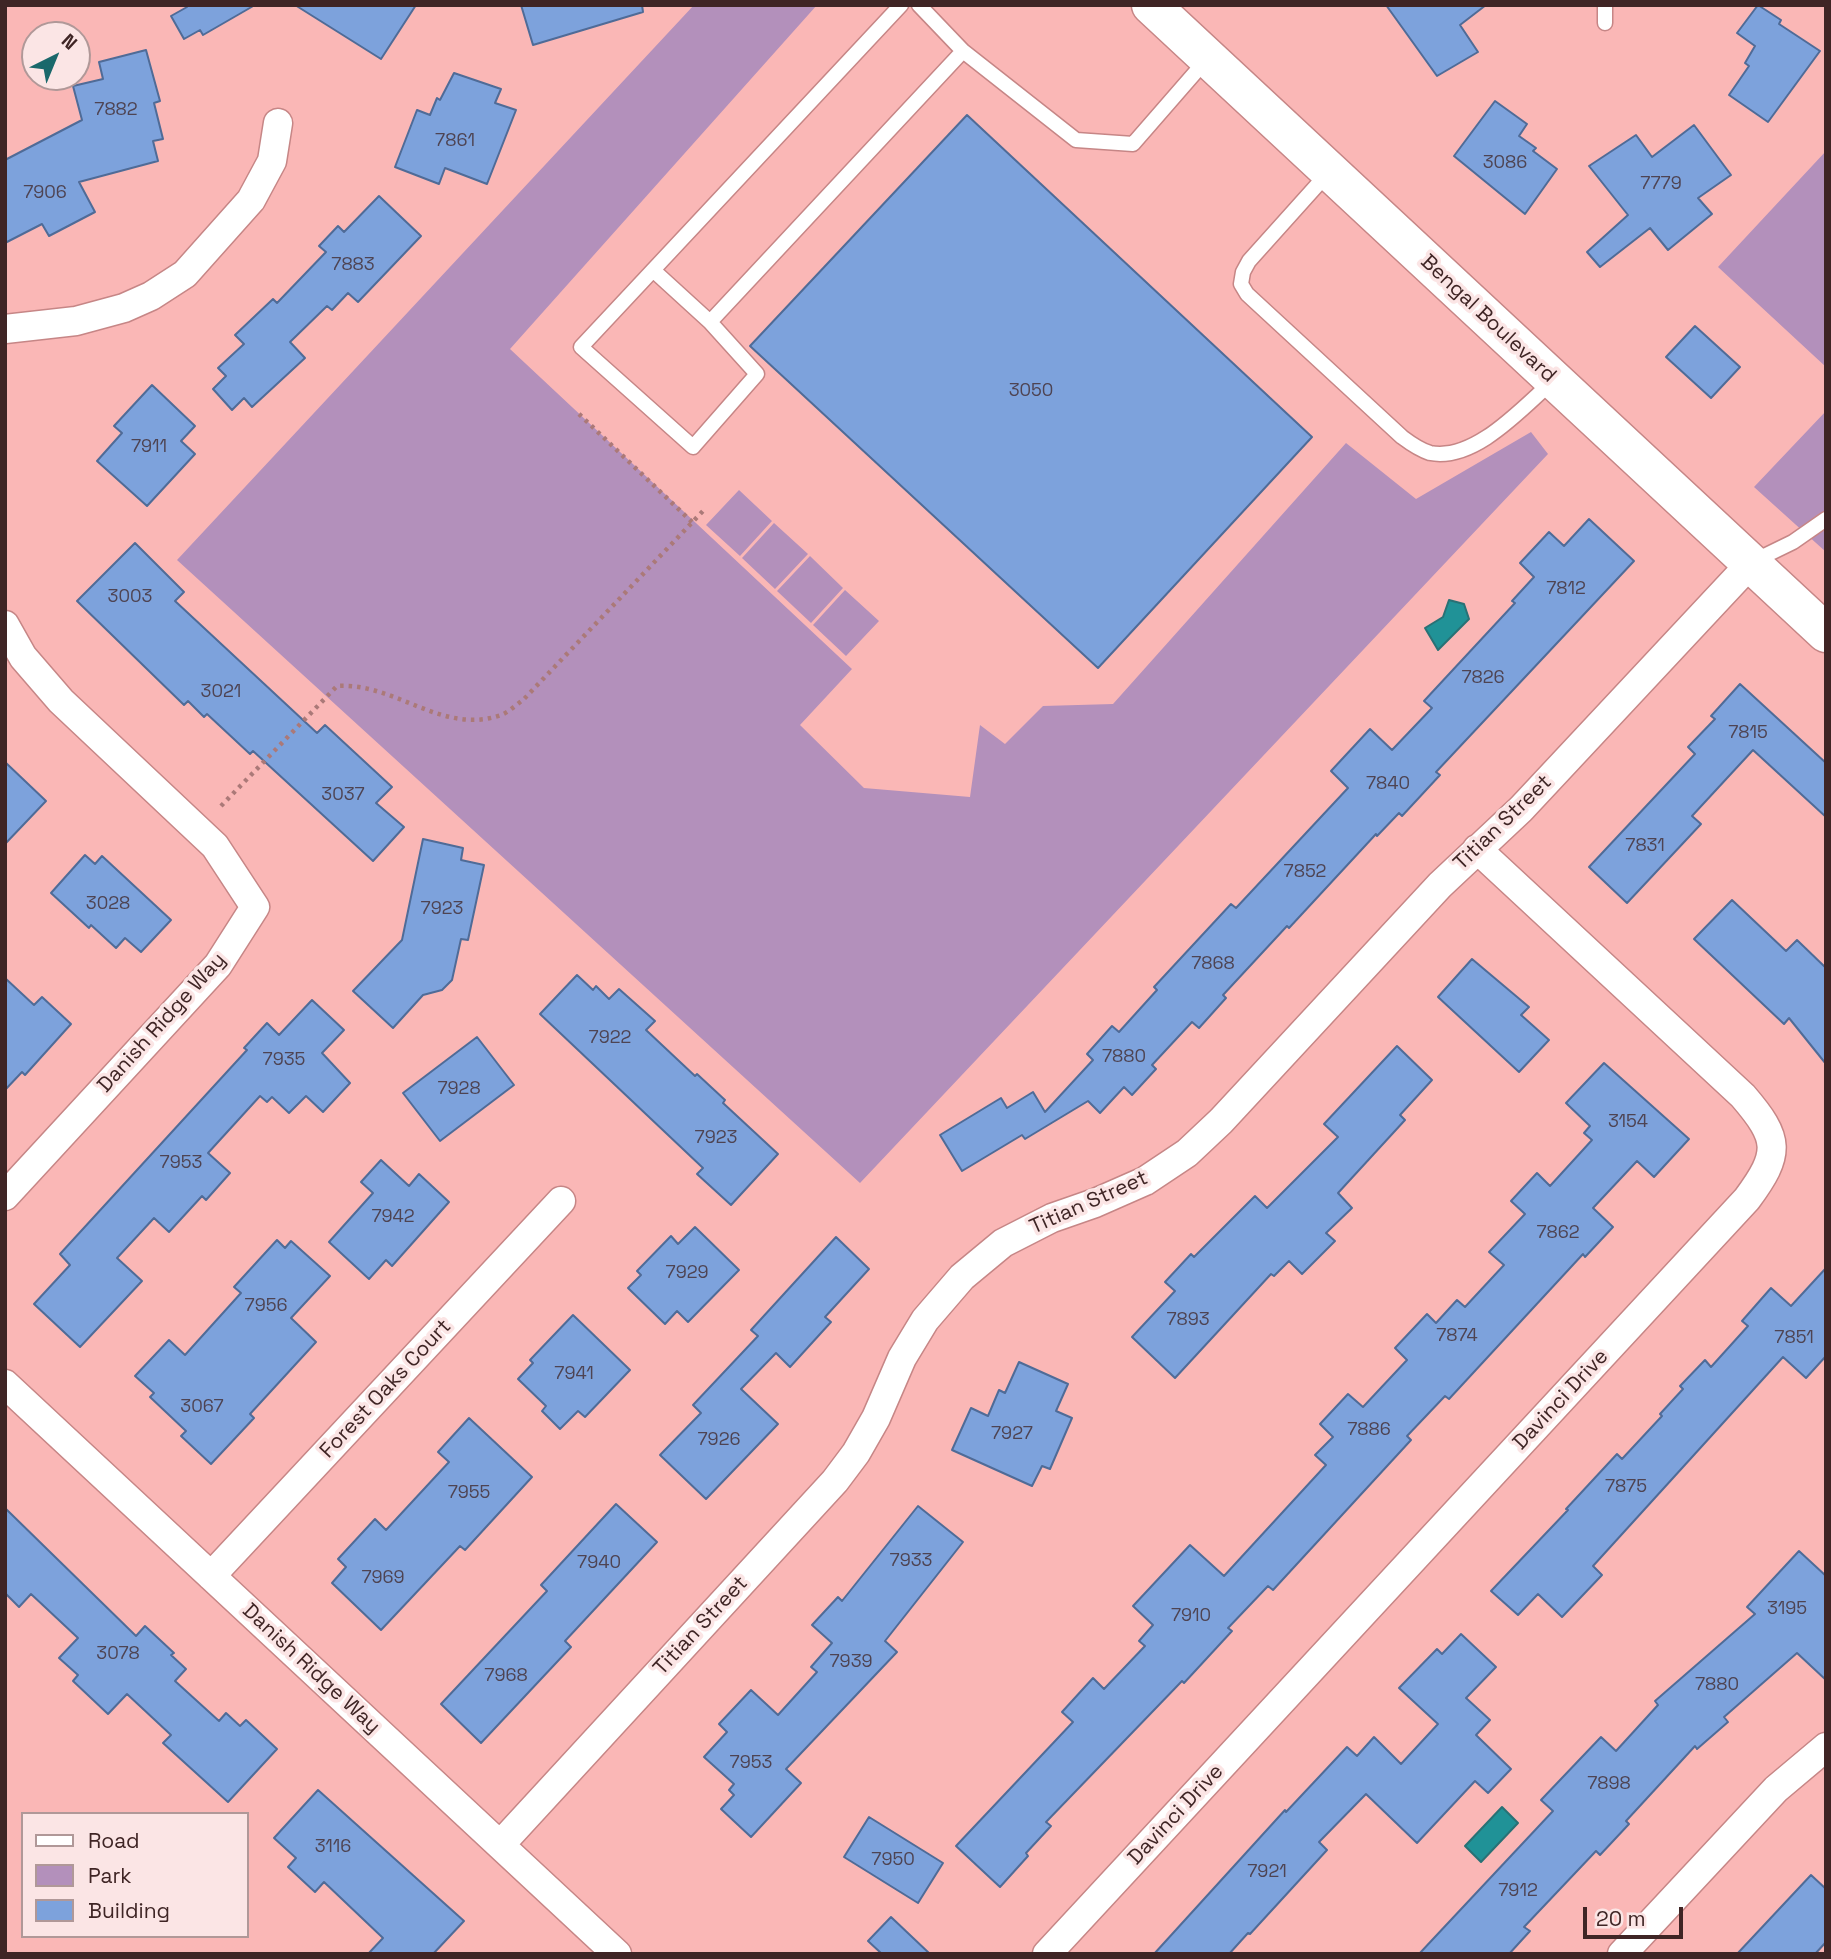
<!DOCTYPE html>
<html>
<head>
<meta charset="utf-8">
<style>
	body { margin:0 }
	#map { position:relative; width:1831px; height:1959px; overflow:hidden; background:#fab7b6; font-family:"Space Grotesk",sans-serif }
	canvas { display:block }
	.frame { position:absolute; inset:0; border:7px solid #3f2525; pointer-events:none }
	.legend { position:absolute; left:21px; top:1812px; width:228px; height:126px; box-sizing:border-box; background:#fbe5e5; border:2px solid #b09898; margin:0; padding:9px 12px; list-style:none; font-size:21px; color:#3f2525 }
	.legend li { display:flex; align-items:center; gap:14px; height:35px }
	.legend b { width:35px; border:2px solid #b09898 }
	.north { position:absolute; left:21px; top:21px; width:70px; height:70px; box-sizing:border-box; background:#fbe5e5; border:2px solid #b09898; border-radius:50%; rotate:43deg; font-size:19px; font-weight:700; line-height:28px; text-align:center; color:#3f2525 }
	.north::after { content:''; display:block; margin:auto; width:24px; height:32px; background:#1a686b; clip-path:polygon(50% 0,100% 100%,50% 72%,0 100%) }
	.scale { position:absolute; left:1583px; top:1907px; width:100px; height:32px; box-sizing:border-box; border:4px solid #3f2525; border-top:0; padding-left:9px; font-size:21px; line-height:24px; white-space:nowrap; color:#3f2525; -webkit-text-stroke:5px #fbe5e5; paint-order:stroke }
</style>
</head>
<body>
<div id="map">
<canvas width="1831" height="1959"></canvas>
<div class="frame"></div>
<ul class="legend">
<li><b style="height:9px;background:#fff"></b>Road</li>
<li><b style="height:19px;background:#b390bb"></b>Park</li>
<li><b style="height:19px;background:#7da2dc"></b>Building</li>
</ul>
<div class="north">N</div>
<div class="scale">20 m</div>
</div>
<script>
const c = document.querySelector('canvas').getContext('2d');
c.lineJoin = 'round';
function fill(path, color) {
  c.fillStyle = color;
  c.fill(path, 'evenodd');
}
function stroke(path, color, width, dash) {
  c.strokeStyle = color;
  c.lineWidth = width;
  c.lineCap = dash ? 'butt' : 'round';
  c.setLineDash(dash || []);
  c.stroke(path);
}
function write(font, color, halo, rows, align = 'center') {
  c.font = font + ' "Space Grotesk",sans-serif';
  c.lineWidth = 7;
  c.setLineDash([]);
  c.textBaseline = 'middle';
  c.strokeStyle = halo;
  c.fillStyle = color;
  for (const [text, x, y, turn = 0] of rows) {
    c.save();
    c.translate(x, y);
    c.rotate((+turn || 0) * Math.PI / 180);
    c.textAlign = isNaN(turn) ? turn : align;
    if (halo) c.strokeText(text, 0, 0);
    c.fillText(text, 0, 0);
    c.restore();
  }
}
fill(new Path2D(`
	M694 5H817L510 349 852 669 800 725 864 788 970 797 980 725 1005 744 1043 706 1113 704 1346 443 1416 499 1531 432 1548 454 860 1183 177 560Z
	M1826 151V367L1718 267Z
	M1826 411V552L1754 487Z
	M739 490 772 521 740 556 706 525Z
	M774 523 808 554 775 589 742 558Z
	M810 556 843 588 811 623 777 591Z
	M845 590 879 621 846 656 813 625Z`), '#b390bb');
const water = new Path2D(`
	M1449 600 1464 604 1469 619 1438 650 1425 628 1443 617Z
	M1502 1807 1518 1823 1481 1862 1465 1846Z`);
fill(water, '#209297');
stroke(water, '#297175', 2);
const building = new Path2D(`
	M186 5H255L203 35 200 30 184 39 171 16 187 7Z
	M295 5H416L381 59Z
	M521 5H642L643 12 533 45Z
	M1386 5H1486L1460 25 1478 52 1437 76Z
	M1758 5 1781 20 1779 24 1820 51 1768 122 1729 95 1749 66 1745 63 1755 46 1737 33Z
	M146 50 160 101 154 103 163 139 153 141 158 161 79 182 95 212 49 236 42 224 5 243V160L82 120 73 86 103 79 99 62Z
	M454 73 501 89 495 103 516 110 487 184 445 168 439 184 395 167 417 110 430 115 437 98 440 100Z
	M1495 101 1527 124 1519 136 1536 148 1533 151 1557 169 1525 214 1454 156Z
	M967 115 1312 437 1098 668 750 346Z
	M1694 125 1731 175 1698 198 1712 214 1668 250 1650 228 1600 267 1587 252 1628 215 1589 166 1636 135 1652 157Z
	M379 196 421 236 358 302 348 293 332 310 327 306 290 342 305 358 252 407 244 398 232 410 213 389 226 376 218 368 244 344 235 335 273 299 277 303 326 252 319 246 338 226 344 232Z
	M1695 326 1740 367 1711 398 1666 357Z
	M152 385 195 426 181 441 195 454 147 506 97 461 122 433 114 426Z
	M1589 519 1634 561 1436 772 1440 775 1402 816 1399 813 1377 836 1376 834 1289 928 1287 926 1223 995 1226 998 1199 1028 1192 1022 1152 1065 1156 1069 1132 1095 1124 1087 1100 1113 1088 1101 1025 1139 1022 1135 962 1171 940 1135 1001 1098 1007 1108 1033 1092 1045 1112 1093 1060 1087 1054 1112 1026 1119 1032 1157 990 1154 987 1231 904 1236 908 1348 788 1331 771 1370 729 1392 750 1432 708 1424 701 1515 603 1512 601 1534 577 1520 563 1549 532 1564 546Z
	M135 543 184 592 175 601 317 733 325 725 392 787 376 803 404 827 373 861 253 751 250 754 207 714 204 717 188 701 184 705 77 601Z
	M1740 684 1826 763V817L1753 750 1692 816 1701 824 1627 903 1589 867 1695 754 1688 747 1715 719 1711 716Z
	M5 762 46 801 5 844Z
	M423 839 463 848 461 860 484 865 468 940 461 939 452 980 442 990 423 995 393 1028 353 991 402 940Z
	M85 855 95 864 102 856 171 920 141 952 125 938 116 948 91 925 89 928 51 893Z
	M1732 900 1786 951 1797 940 1826 968V1064L1789 1018 1784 1024 1694 939Z
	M1472 959 1529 1007 1521 1015 1549 1040 1519 1072 1438 997Z
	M577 975 593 990 596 986 609 999 619 989 655 1021 646 1030 695 1076 697 1074 725 1100 723 1103 778 1154 731 1205 697 1174 703 1168 540 1014Z
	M5 978 34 1005 42 997 71 1024 25 1075 22 1072 5 1090Z
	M312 1000 344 1030 322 1053 350 1083 323 1112 306 1096 289 1113 272 1097 267 1102 260 1096 208 1153 230 1173 206 1200 202 1196 169 1232 154 1218 117 1258 142 1281 80 1347 34 1304 70 1265 60 1254 247 1050 244 1048 267 1023 279 1035Z
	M477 1037 514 1085 440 1141 403 1093Z
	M1397 1046 1432 1080 1400 1115 1405 1120 1338 1193 1352 1208 1326 1233 1335 1241 1302 1274 1289 1261 1274 1276 1271 1274 1175 1378 1132 1337 1175 1291 1165 1282 1191 1254 1194 1257 1255 1196 1267 1208 1338 1137 1324 1124Z
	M1604 1063 1689 1139 1654 1177 1637 1161 1593 1208 1613 1227 1585 1257 1583 1254 1449 1399 1445 1396 1407 1436 1411 1440 1273 1590 1268 1586 1228 1628 1232 1631 1184 1683 1182 1681 1046 1822 1051 1826 1026 1853 1028 1856 1000 1887 956 1846 1073 1722 1062 1712 1093 1678 1104 1689 1145 1646 1139 1641 1153 1625 1133 1606 1190 1545 1224 1576 1326 1465 1315 1455 1333 1437 1320 1424 1348 1394 1363 1407 1407 1360 1395 1348 1427 1314 1436 1323 1457 1300 1465 1307 1504 1265 1489 1252 1525 1214 1511 1201 1537 1173 1550 1186 1592 1140 1584 1133 1590 1126 1566 1103Z
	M381 1160 409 1186 419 1174 449 1202 392 1266 386 1260 369 1279 329 1242 373 1193 361 1182Z
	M695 1227 739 1270 688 1322 677 1311 665 1324 628 1288 641 1275 637 1271 671 1236 678 1244Z
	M836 1237 869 1269 825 1317 831 1322 790 1367 776 1353 741 1389 778 1424 706 1499 660 1455 701 1413 693 1405 758 1336 751 1330Z
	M277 1240 285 1248 291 1241 330 1276 291 1318 316 1342 250 1414 254 1418 211 1464 181 1436 186 1431 150 1397 154 1393 135 1376 169 1340 185 1355 241 1293 234 1287Z
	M1826 1268V1356L1806 1378 1783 1357 1593 1566 1602 1575 1562 1617 1538 1594 1518 1615 1491 1591 1568 1510 1566 1509 1617 1454 1622 1459 1662 1416 1660 1414 1683 1389 1680 1386 1705 1360 1711 1367 1748 1326 1742 1321 1771 1288 1791 1306Z
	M573 1315 630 1370 585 1417 578 1411 560 1429 542 1411 546 1406 518 1379 533 1363 530 1360Z
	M1019 1362 1068 1384 1056 1411 1072 1418 1050 1469 1042 1466 1032 1486 952 1450 971 1408 988 1416 999 1390 1005 1393Z
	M469 1418 532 1477 465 1550 460 1546 381 1630 332 1583 346 1567 338 1559 375 1519 386 1530 449 1462 438 1452Z
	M616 1504 657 1542 565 1641 571 1647 481 1743 441 1704 547 1591 541 1585Z
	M918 1506 963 1542 885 1641 897 1652 786 1769 801 1783 751 1837 721 1809 734 1795 729 1790 734 1784 704 1757 727 1732 719 1724 751 1690 778 1715 817 1672 811 1667 832 1643 812 1625 838 1597 842 1601Z
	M5 1508 136 1636 145 1626 174 1653 171 1655 186 1669 175 1681 219 1721 226 1713 240 1726 246 1720 277 1749 228 1802 163 1743 171 1735 127 1694 108 1714 73 1681 78 1675 59 1658 78 1638 31 1594 19 1607 5 1593Z
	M1799 1551 1826 1576V1680L1797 1653 1724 1717 1728 1722 1697 1749 1695 1746 1626 1821 1629 1824 1600 1855 1596 1851 1524 1927 1530 1931 1509 1954H1419L1553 1811 1541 1800 1601 1737 1616 1751 1658 1705 1655 1701 1755 1614 1747 1607Z
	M1461 1634 1496 1667 1466 1698 1490 1720 1476 1735 1511 1769 1488 1793 1475 1781 1417 1843 1366 1794 1319 1842 1327 1850 1250 1934 1248 1933 1229 1954H1154L1285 1810 1286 1812 1347 1747 1357 1756 1374 1737 1401 1764 1438 1724 1399 1688 1437 1649 1442 1654Z
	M318 1790 464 1921 433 1954H368L383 1938 324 1882 315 1892 288 1867 296 1858 274 1838Z
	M869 1817 943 1863 918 1903 844 1857Z
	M1811 1875 1826 1889V1942L1815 1954H1737Z
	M891 1917 930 1954H882L868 1941Z`);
fill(building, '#7da2dc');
stroke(building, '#4f6b97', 2);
const service = new Path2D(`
	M901 5 581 347 693 447 757 374 710 322 963 51
	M919 5 963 51 1076 140 1133 144 1207 59
	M1605 23V5
	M1328 173 1249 261 1243 272 1241 284 1247 294 1402 437C1410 443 1420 450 1430 453 1475 462 1523 407 1554 380
	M653 270 710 322
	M1752 562 1793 542 1826 519`);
const minor = new Path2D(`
	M5 329 76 321 124 308 151 296 185 274 251 200 272 161 278 123
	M5 625 23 657 61 701 215 846 255 907 218 965 5 1196
	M5 1384 617 1954
	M211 1576 561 1201
	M500 1845 835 1481 856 1453 876 1418 902 1358 925 1320 962 1277 1003 1243 1052 1218 1095 1203 1145 1181 1187 1153 1221 1121 1440 885 1521 809 1751 563
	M1047 1954 1747 1199C1781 1153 1780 1139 1743 1096L1477 849
	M1622 1954 1776 1789 1826 1747`);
const secondary = new Path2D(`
	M1151 5 1826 633`);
stroke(service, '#c68686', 17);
stroke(minor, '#c68686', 31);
stroke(secondary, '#c68686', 41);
stroke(new Path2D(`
	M579 414 692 522
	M221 806 337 686C395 682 443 736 501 715 509 712 517 704 524 699L703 511`), '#ab7978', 4.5, [3.5, 5]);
stroke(service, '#fff', 14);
stroke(minor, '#fff', 28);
stroke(secondary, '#fff', 38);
write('18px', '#4e4453', null, [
	["7882",116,110],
	["7861",455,141],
	["3086",1505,163],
	["7779",1661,184],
	["7906",45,193],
	["7883",353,265],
	["3050",1031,391],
	["7911",149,447],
	["7812",1566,589],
	["3003",130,597],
	["7826",1483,678],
	["3021",221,692],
	["7815",1748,733],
	["7840",1388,784],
	["3037",343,795],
	["7831",1645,846],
	["7852",1305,872],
	["3028",108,904],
	["7923",442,909],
	["7868",1213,964],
	["7922",610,1038],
	["7880",1124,1057],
	["7935",284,1060],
	["7928",459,1089],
	["3154",1628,1122],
	["7923",716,1138],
	["7953",181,1163],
	["7942",393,1217],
	["7862",1558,1233],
	["7929",687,1273],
	["7956",266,1306],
	["7893",1188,1320],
	["7874",1457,1336],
	["7851",1794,1338],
	["7941",574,1374],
	["3067",202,1407],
	["7886",1369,1430],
	["7927",1012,1434],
	["7926",719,1440],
	["7875",1626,1487],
	["7955",469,1493],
	["7933",911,1561],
	["7940",599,1563],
	["7969",383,1578],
	["3195",1787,1609],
	["7910",1191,1616],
	["3078",118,1654],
	["7939",851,1662],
	["7968",506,1676],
	["7880",1717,1685],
	["7953",751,1763],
	["7898",1609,1784],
	["3116",333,1847],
	["7950",893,1860],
	["7921",1267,1872],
	["7912",1518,1891]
]);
write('21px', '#3f2525', '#fbe5e5', [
	["Bengal Boulevard",1488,319,43],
	["Titian Street",1503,823,-44],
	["Danish Ridge Way",162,1023,-48],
	["Titian Street",1089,1203,-24],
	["Forest Oaks Court",386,1389,-47],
	["Davinci Drive",1561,1400,-47],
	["Titian Street",701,1626,-47],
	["Danish Ridge Way",311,1669,43],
	["Davinci Drive",1176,1815,-47]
]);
</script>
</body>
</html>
